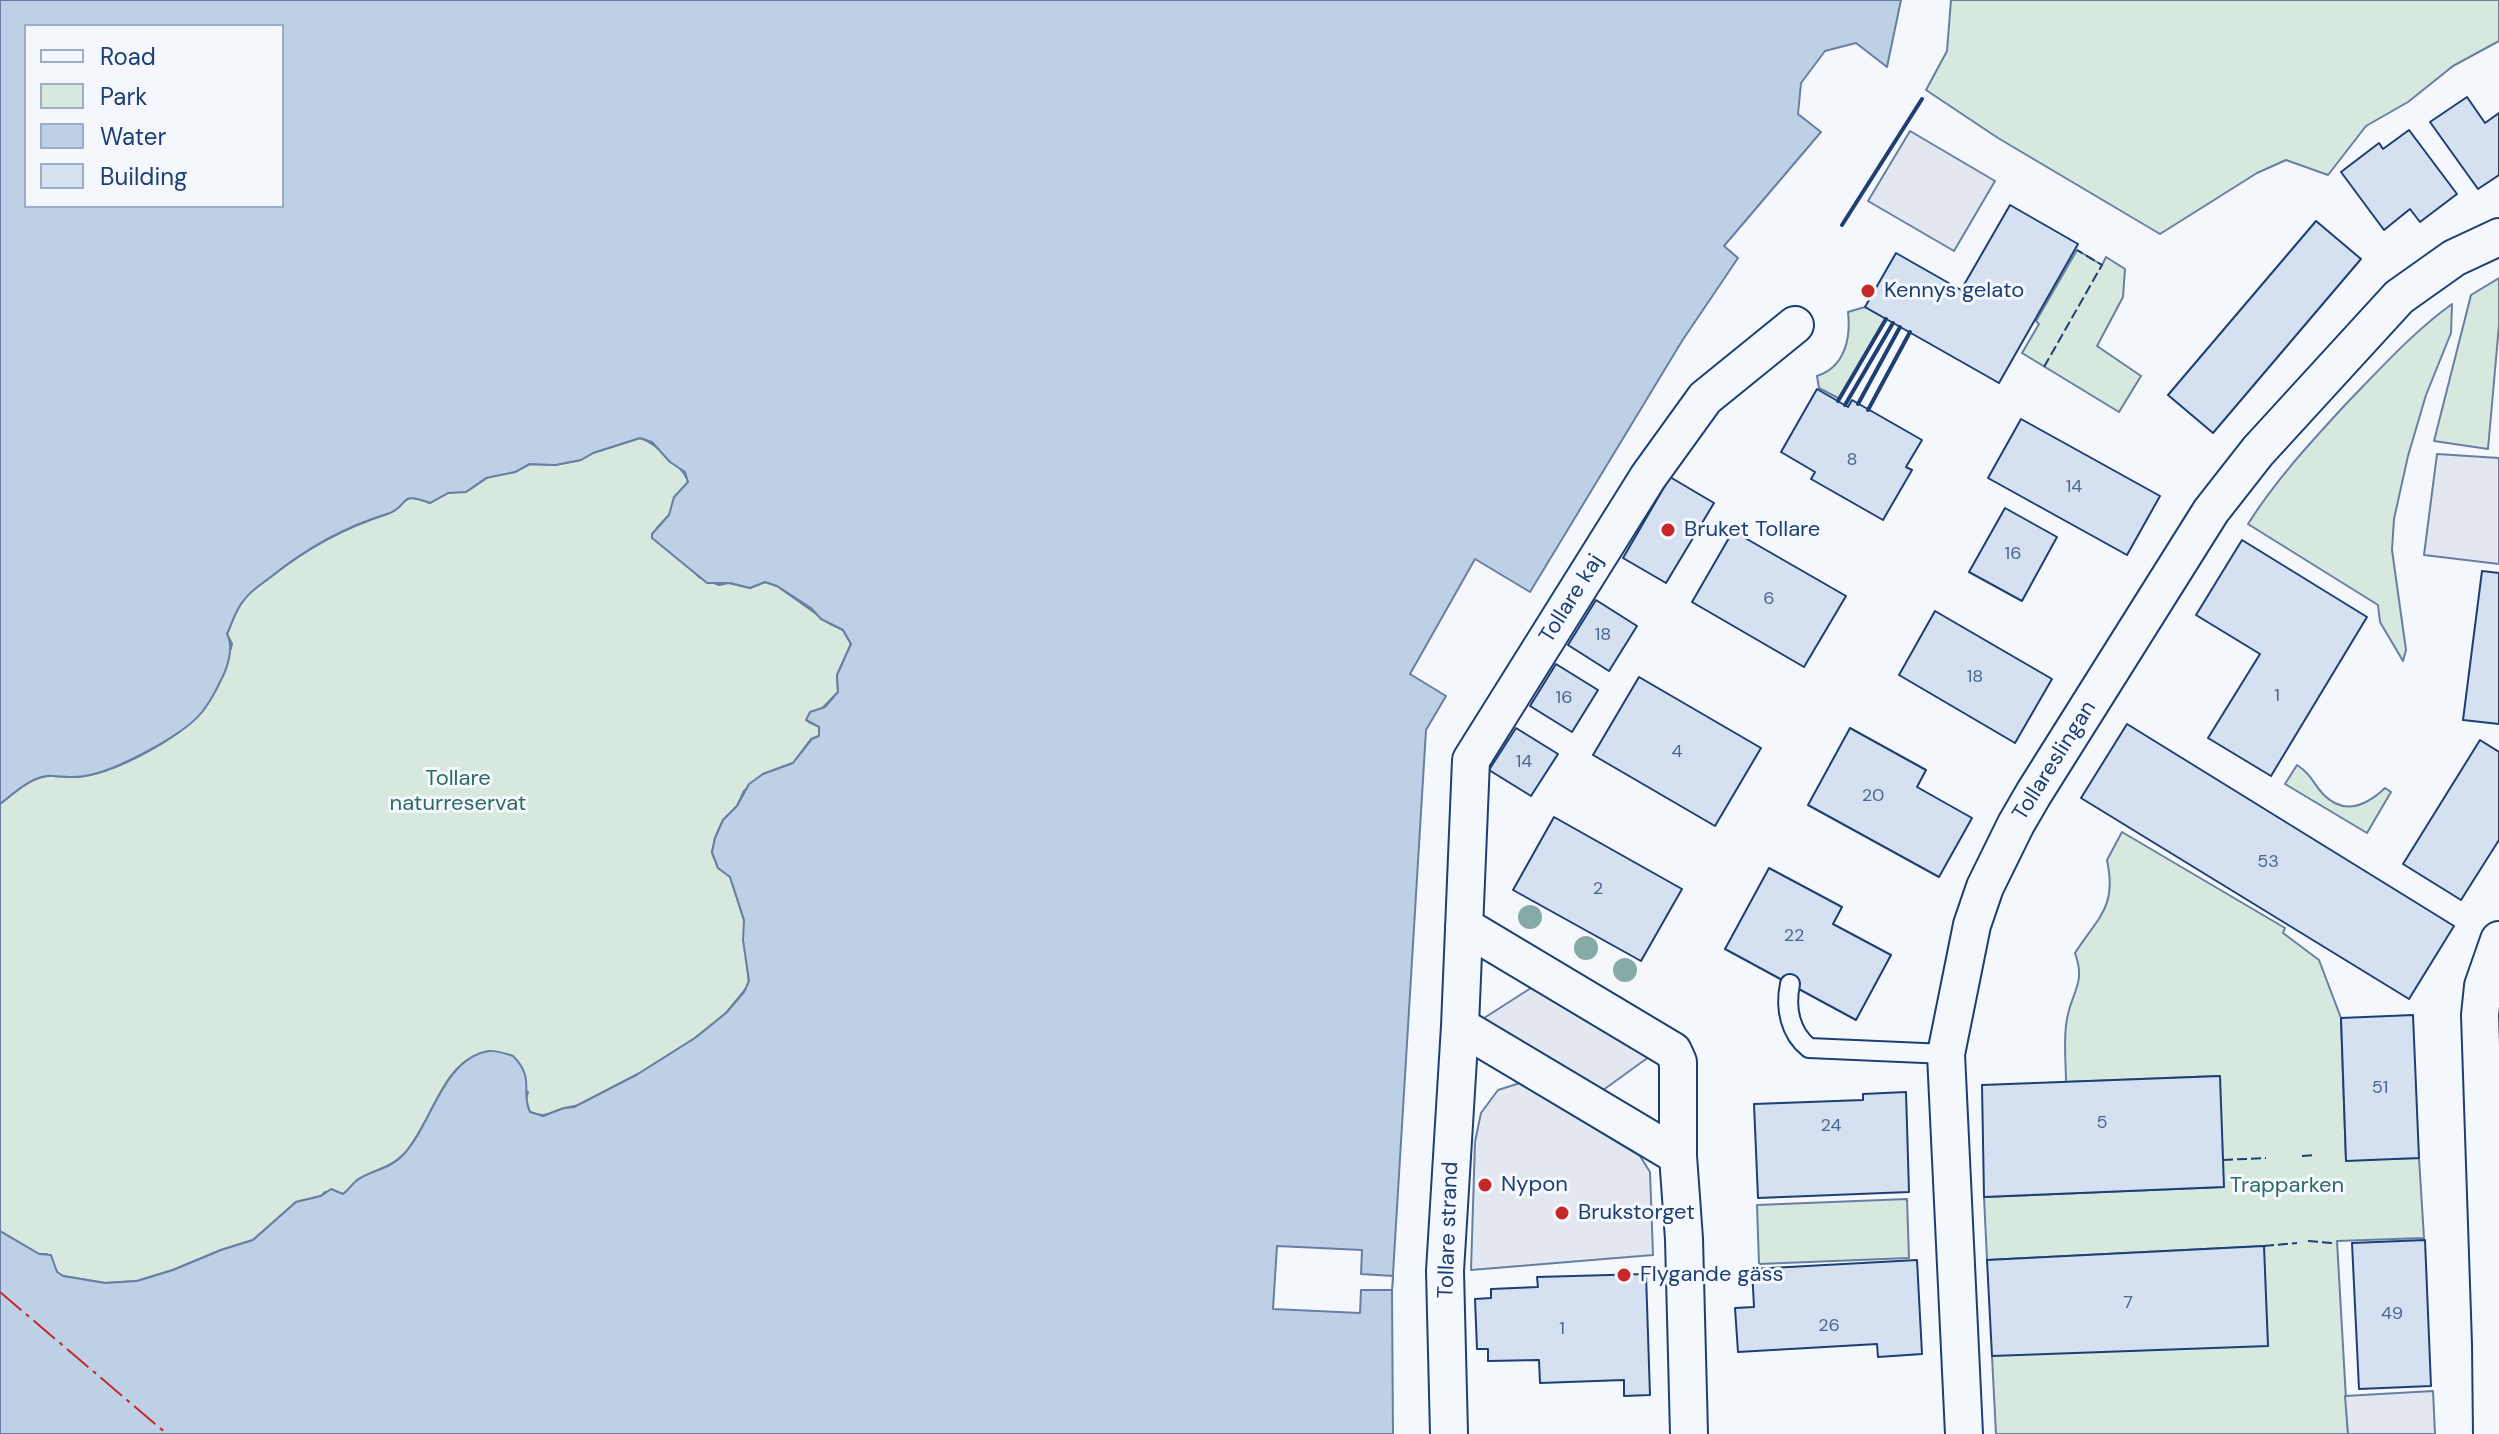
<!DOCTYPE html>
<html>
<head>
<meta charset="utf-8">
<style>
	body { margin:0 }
	#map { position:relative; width:2499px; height:1434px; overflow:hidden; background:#f4f7fb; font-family:"DM Sans",sans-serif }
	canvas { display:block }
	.legend { position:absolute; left:24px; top:24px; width:260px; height:184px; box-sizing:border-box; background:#f4f7fb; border:2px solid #9eadc5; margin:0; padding:10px 14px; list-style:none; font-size:24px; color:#1d3f73 }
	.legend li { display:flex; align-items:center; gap:16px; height:40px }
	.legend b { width:40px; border:2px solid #9eadc5 }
</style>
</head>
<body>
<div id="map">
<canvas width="2499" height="1434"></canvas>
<ul class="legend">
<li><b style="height:10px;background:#f4f7fb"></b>Road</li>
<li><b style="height:22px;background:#d7e8df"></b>Park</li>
<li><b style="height:22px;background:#bed0e5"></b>Water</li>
<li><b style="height:22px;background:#d5e0f0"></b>Building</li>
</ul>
</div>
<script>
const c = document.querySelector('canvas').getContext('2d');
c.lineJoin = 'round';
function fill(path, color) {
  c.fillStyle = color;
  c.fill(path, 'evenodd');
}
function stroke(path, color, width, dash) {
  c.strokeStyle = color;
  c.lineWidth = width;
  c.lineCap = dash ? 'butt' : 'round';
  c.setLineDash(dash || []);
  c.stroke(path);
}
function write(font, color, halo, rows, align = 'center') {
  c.font = font + ' "DM Sans",sans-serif';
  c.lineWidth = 6;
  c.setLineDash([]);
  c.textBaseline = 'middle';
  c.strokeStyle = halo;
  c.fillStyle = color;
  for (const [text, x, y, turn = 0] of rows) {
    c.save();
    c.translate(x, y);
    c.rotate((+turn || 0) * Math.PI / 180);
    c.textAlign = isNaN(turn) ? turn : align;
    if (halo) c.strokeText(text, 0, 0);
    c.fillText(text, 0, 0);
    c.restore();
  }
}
const green = new Path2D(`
	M1951 0H2499V41L2453 66 2408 102 2366 126 2328 175 2286 160 2257 173 2160 234 1998 138 1926 90 1947 51Z
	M2077 250 2102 265 2106 257 2125 269 2123 297 2097 346 2141 376 2119 412 2022 353 2039 324 2036 321Z
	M2499 278V325L2488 449 2434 441 2471 295Z
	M2452 304 2451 333 2426 395 2408 456 2394 519 2392 550 2406 650 2403 661 2380 622 2378 605 2248 524C2275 481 2310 443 2345 405 2379 370 2413 332 2452 304Z
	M1865 307 1886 319 1840 399 1819 388 1817 376C1845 367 1851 338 1848 312Z
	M640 438C655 443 684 468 688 482L669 515 657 528 699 577 719 585 729 583 750 588 765 582 777 586 829 623 843 630 851 644 837 675 838 692 809 722 820 727 819 736 811 739 793 763 763 774 744 791 737 806 723 820 715 838 712 853 718 868 730 876 744 920 749 985 726 1013 695 1038 638 1074 579 1105C575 1107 570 1106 565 1108 550 1112 546 1119 530 1112L526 1100 528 1092 478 1055C441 1067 430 1126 405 1153 391 1168 377 1168 363 1178 356 1183 350 1189 343 1194L325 1192 321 1196 296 1202 253 1240 221 1250 173 1270 137 1281 105 1283 63 1276 57 1272 47 1254H39L0 1231V804C14 793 34 774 54 776 67 777 76 778 90 775 123 768 174 740 198 716 213 702 227 663 232 644L227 634C232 623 236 609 243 600 251 590 263 583 272 576 307 548 344 528 387 514 410 506 397 490 430 503L448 493 469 490 490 476 515 472 530 464 555 465 581 460 593 453Z
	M2297 765C2312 775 2312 782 2323 794 2344 816 2366 806 2385 788L2391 792 2367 833 2285 784Z
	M2122 832 2285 928 2283 933 2319 960 2341 1018 2346 1160 2419 1158 2424 1238 2337 1241 2348 1434H1996L1992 1356 2264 1246 1987 1260 1984 1197 2223 1187 2219 1076 2066 1082C2066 1062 2063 1039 2067 1019 2072 990 2086 984 2075 953 2099 916 2117 907 2107 860Z
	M1907 1199 1909 1258 1759 1264 1757 1205Z`);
fill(green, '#d7e8df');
stroke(green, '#687fa3', 2);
const parking = new Path2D(`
	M1910 131 1995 181 1954 251 1868 201Z
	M2437 454 2499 458V564L2424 555Z
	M1534 986 1653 1054 1599 1093 1481 1020Z
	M1520 1083 1640 1156 1650 1172 1653 1255 1471 1270 1475 1142 1481 1113 1498 1090Z
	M2433 1391 2435 1434H2348L2345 1396Z`);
fill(parking, '#e3e8f0');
stroke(parking, '#687fa3', 2);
const water = new Path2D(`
	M0 0H1901L1887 67 1856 43 1825 51 1801 83 1798 114 1821 132 1724 246 1738 258 1682 341 1530 592 1475 559 1410 674 1446 696 1426 730 1392 1290 1393 1434H0V1231L39 1254 51 1255 57 1272 63 1276 105 1283 137 1281 173 1270 221 1250 253 1240 296 1202 321 1196 331 1189 343 1194C349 1190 351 1185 356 1181 371 1169 387 1172 404 1154 432 1124 443 1058 489 1051 496 1050 506 1054 513 1056 536 1079 520 1092 530 1112L543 1116 564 1108 574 1107 638 1074 695 1038 726 1013 744 992 749 981 743 940 744 920 730 877 718 868 712 852 715 838 723 820 737 806 749 784 763 774 793 763 812 739 819 736V727L806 720 810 712 825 707 838 692 837 675 851 644 843 630 821 619 811 608 777 586 765 582 750 588 730 583H707L652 538V534L669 515 674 497 688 482 685 472 670 462 652 442 640 438 593 453 581 460 555 465 529 464 515 472 486 478 466 492 448 493 430 503C397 490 410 507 387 514 344 527 307 548 272 576 263 583 251 590 244 600 236 609 232 623 227 634 234 647 228 667 221 680 216 691 209 703 202 712 184 735 118 769 90 775 76 778 67 777 53 776 34 774 14 793 0 804ZM26 26H282V206H26Z`);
fill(water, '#bed0e5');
stroke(water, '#687fa3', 2);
const pier = new Path2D(`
	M1277 1246 1362 1250 1361 1274 1393 1276 1392 1290H1361L1360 1313 1273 1309Z`);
fill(pier, '#f4f7fb');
stroke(pier, '#687fa3', 2);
const building = new Path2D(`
	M2467 97 2485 123 2499 113V175L2478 189 2430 122Z
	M2409 130 2457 194 2420 222 2410 209 2384 230 2341 172 2379 143 2383 149Z
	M2010 205 2078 244 1999 383 1865 307 1896 253 1961 290Z
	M2316 221 2361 259 2213 433 2168 395Z
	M1817 389 1848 407 1852 400 1922 440 1906 467 1912 470 1883 520 1811 479 1815 472 1781 452Z
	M2021 419 2160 496 2127 555 1988 478Z
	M1670 477 1714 503 1666 583 1623 558Z
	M2005 508 2057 537 2022 601 1969 572Z
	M1733 531 1846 596 1804 667 1692 602Z
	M2242 540 2367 617 2271 776 2208 738 2260 654 2196 615Z
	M2482 571 2499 573V724L2463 720Z
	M1596 600 1637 626 1609 671 1568 645Z
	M1935 611 2052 679 2015 743 1899 675Z
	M1556 664 1598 690 1572 732 1530 706Z
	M1639 677 1761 748 1715 826 1593 755Z
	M2127 724 2454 926 2409 999 2081 798Z
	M1516 728 1558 754 1531 796 1489 770Z
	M1850 728 1926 770 1917 787 1972 818 1939 877 1808 805Z
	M2480 740 2499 752V840L2461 900 2403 864Z
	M1554 817 1682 889 1641 961 1513 890Z
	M1769 868 1842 907 1833 924 1891 955 1856 1020 1725 949Z
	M2413 1015 2419 1158 2346 1161 2341 1018Z
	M2220 1076 2224 1187 1984 1197 1982 1085Z
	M1906 1092 1909 1192 1758 1198 1754 1104 1863 1100V1094Z
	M2425 1240 2431 1386 2359 1389 2352 1243Z
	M2264 1246 2268 1346 1992 1356 1987 1260Z
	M1917 1260 1922 1354 1878 1357 1877 1344 1738 1352 1735 1308 1754 1307 1752 1269Z
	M1646 1274 1650 1395 1624 1396V1380L1540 1383 1539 1360 1488 1361V1349H1477L1475 1299 1491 1298V1289L1538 1287 1537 1277Z`);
fill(building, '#d5e0f0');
stroke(building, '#1d3f73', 2);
const service = new Path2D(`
	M1790 984C1785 1008 1790 1033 1809 1048L1946 1054`);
const minor = new Path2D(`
	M1464 926 1658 1042 1673 1051 1678 1062V1156L1684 1239 1689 1434
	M1460 1026 1678 1156
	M1449 1434 1445 1271 1460 1026 1471 760 1648 477 1705 398 1795 325
	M1964 1434 1946 1054 1972 925 1985 887 2016 824 2034 793 2211 511 2258 451 2399 297 2454 258 2499 237
	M2492 1434 2491 1344 2480 1015 2483 986 2499 940`);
stroke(service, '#1d3f73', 22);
stroke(minor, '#1d3f73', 40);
stroke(service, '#f4f7fb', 18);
stroke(minor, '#f4f7fb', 36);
stroke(new Path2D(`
	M2044 367 2102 265 2077 250
	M2302 1156 2314 1155
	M2223 1160 2266 1158
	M2308 1241 2332 1243
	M2264 1246 2297 1243`), '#1d3f73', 2, [10, 4]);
stroke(new Path2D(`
	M1842 225 1922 99
	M1838 401 1886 319
	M1858 404 1900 327
	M1845 405 1893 323
	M1868 410 1910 332`), '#1d3f73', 4);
stroke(new Path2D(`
	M0 1292 167 1434`), '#c62828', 2, [28, 6, 4, 6]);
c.fillStyle = '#86aba6';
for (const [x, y] of [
	[1530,917],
	[1586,948],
	[1625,970]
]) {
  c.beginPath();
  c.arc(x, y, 12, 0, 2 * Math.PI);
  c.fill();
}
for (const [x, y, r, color] of [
	[1868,291,8,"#c62828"],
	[1668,530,8,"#c62828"],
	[1485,1185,8,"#c62828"],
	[1562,1213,8,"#c62828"],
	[1624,1275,8,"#c62828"]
]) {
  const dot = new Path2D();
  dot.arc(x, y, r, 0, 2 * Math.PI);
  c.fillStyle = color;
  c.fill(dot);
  stroke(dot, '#f4f7fb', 3);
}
write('18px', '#4b6792', null, [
	["8",1852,460],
	["14",2074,487],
	["16",2013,554],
	["6",1769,599],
	["18",1603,635],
	["18",1975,677],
	["1",2277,696],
	["16",1564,698],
	["4",1677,752],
	["14",1524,762],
	["20",1873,796],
	["53",2268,862],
	["2",1598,889],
	["22",1794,936],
	["51",2380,1088],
	["5",2102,1123],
	["24",1831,1126],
	["7",2128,1303],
	["49",2392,1314],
	["26",1829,1326],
	["1",1562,1329]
]);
write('22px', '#1d3f73', '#f4f7fb', [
	["Kennys gelato",1884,291],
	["Bruket Tollare",1684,530],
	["Nypon",1501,1185],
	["Brukstorget",1578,1213],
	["Flygande gäss",1640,1275]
], 'left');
write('22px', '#1d3f73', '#f4f7fb', [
	["Tollare kaj",1572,599,-58],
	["Tollareslingan",2055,761,-58],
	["Tollare strand",1449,1230,-88]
]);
write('22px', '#2c6c60', '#f4f7fb', [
	["Tollare",458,779],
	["naturreservat",458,804],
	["Trapparken",2287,1186]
]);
</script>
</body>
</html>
